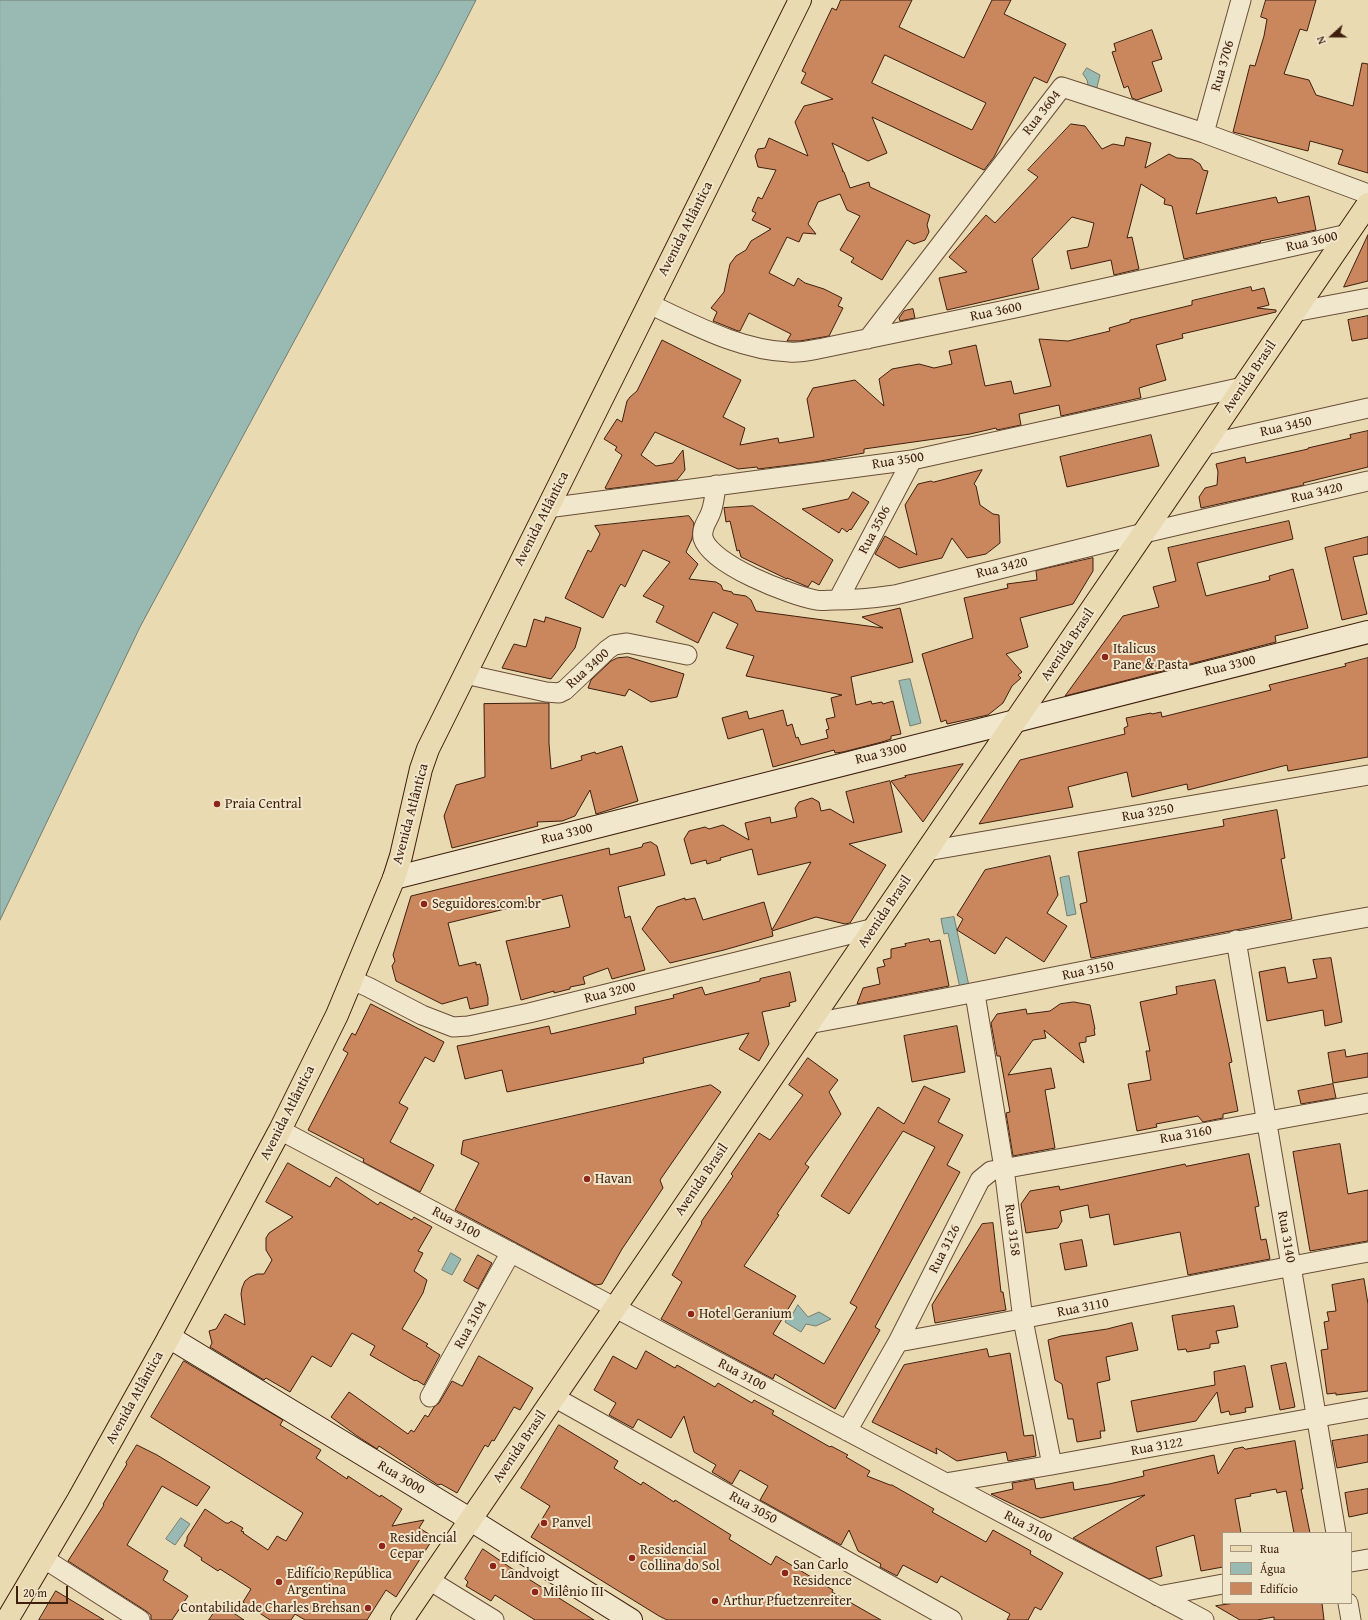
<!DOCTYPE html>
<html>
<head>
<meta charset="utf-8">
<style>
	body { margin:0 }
	#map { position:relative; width:1368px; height:1620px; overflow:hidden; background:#e9dab1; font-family:"Gentium Book Plus",serif }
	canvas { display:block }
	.legend { position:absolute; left:1222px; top:1532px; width:130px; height:72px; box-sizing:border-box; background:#f1e7cc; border:1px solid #aa9780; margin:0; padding:5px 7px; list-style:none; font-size:12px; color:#3f1f0e }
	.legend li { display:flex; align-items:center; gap:8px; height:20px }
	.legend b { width:20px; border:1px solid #aa9780 }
	.north { position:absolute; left:1312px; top:16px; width:40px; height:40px; -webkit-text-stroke:3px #f1e7cc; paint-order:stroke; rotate:249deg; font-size:11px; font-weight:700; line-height:16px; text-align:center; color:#3f1f0e }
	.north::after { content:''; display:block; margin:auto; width:14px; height:18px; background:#3f1f0e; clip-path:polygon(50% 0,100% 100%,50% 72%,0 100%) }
	.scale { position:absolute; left:16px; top:1586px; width:52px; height:18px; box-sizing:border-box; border:2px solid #3f1f0e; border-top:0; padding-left:5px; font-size:12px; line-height:14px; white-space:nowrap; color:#3f1f0e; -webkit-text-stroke:3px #f1e7cc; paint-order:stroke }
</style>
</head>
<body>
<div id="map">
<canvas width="1368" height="1620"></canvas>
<ul class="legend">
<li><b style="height:5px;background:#e9dab1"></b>Rua</li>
<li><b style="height:11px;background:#99bab2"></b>Água</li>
<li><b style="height:11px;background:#ca865d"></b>Edifício</li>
</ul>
<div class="north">N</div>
<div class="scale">20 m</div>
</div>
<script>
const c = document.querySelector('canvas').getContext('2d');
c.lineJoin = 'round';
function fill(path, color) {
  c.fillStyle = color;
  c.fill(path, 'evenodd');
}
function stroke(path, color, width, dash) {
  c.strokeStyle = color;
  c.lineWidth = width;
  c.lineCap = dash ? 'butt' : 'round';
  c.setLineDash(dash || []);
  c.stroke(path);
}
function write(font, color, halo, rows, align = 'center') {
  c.font = font + ' "Gentium Book Plus",serif';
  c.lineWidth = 4;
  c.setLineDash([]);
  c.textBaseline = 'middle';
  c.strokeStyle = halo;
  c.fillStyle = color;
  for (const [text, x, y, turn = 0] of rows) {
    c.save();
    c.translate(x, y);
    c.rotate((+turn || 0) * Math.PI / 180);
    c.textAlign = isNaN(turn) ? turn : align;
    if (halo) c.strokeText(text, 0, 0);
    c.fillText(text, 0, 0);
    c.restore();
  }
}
const water = new Path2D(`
	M0 0H476L442 67 140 627 0 920Z
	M1087 68 1100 75 1096 91 1089 89 1087 80 1083 74Z
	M910 679 921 723 910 726 899 681Z
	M1069 876 1076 914 1067 916 1060 878Z
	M954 917 969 986 960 988 948 933 944 934 941 919Z
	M451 1253 461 1259 452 1275 442 1270Z
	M798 1305 808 1317 819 1312 831 1319 816 1326 806 1324 801 1332 785 1322 789 1313H793Z
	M181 1518 190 1524 175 1545 166 1539Z`);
fill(water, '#99bab2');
stroke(water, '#757c70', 1);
const building = new Path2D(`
	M841 0H912L899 27 964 58 992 0H1011L1004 14 1066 44 1047 83 1034 77 994 157 984 170 872 117 887 153 868 161 832 143 843 171H842L844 172 850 188 869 182 870 187 930 215 927 225 929 232 925 240 914 244 907 240 882 280 851 262 854 258 840 250 860 216 847 210 840 194 818 202 808 224 816 234 803 233 799 242 787 237 769 273 794 286 798 278 805 283 824 289 842 298 838 306 843 308 829 336 800 341H787L791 334 749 313 740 331H738L713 321 717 312 711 308 724 292 730 264 736 256 746 250 751 241 771 229 752 220 756 213 752 211 758 197 762 199 776 170 758 167 755 156 758 149 765 148 769 138 808 156 795 122 804 106 833 99 801 83 806 73 802 71 832 8 836 10ZM885 55 986 103 972 130 872 83Z
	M1266 0H1316L1307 31 1300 29 1284 74 1309 80 1316 95 1353 106 1362 63 1368 64V173L1338 164 1343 150 1310 141 1308 151 1233 132 1250 65 1255 66 1264 36 1267 19 1261 17Z
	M1152 30 1162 59 1152 62 1162 91 1137 100 1132 98 1128 86 1124 88 1112 52 1116 51 1114 44Z
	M1071 124 1085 126 1102 149 1113 144 1124 146 1126 137 1151 143 1145 168 1169 154 1177 158 1192 159 1200 164 1203 170 1208 171 1196 214 1276 197 1278 203 1309 196 1316 230 1260 241 1261 242 1184 259 1172 206 1164 204 1165 199 1141 184 1127 238 1132 237 1139 269 1114 275 1111 260 1071 269 1067 251 1088 247 1094 223 1072 217 1032 259 1039 289 947 310 939 278 967 272 949 257 986 215 995 223 1038 177 1028 170Z
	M1368 235V281L1344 287Z
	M1251 287 1252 291 1264 288 1269 305 1257 308 1276 310V312L1182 334 1183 338 1156 345 1166 380 1139 388 1141 398H1140L1061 416 1059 405 1019 414 1021 425 997 430 996 428 970 434 864 449V453L815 462 758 469 757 467 738 469 655 432 641 455 656 466 673 463 683 450 685 470 677 480 607 489 605 488 622 455 615 450 617 447 604 439 617 419 622 422 627 401 630 397 637 391 662 340 741 380 723 417 745 428 740 445 778 438 779 443 814 437 807 399 813 388 855 380 884 406 879 379 892 369 919 364 934 368 952 364 949 351 976 345 985 386 1011 381 1014 394 1051 386 1039 339 1068 341 1110 331 1109 328 1130 322V320L1192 305V301Z
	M913 309 915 318 900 321 899 318 904 311Z
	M1368 316V338L1352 341 1348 320Z
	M1368 431V467L1303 483 1304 485 1201 508 1199 497 1205 488 1217 485 1218 472 1216 464 1245 457 1246 463 1308 449V448L1351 438 1350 435Z
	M1151 435 1159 466 1067 487 1060 457Z
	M982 470 974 484 976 486 980 505 993 514 999 515 1000 543 986 554 967 558 952 538 942 558 899 568 875 554 885 536 917 555 905 505 918 484 931 481 933 482Z
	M853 492 869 502 851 530 850 529 847 532 842 528 839 533 802 509 848 499Z
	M753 506 833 560 819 585 812 581 808 587 787 578V579L741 557 739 550 737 551 730 521 726 522 724 508Z
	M689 516 694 523 692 539 686 552 698 564 689 579 716 582 721 585 723 590 732 592 733 594 746 596 751 600 756 611 883 628 862 617 900 608 913 662 851 677 856 705 871 701 872 704 882 702 883 704 893 701 901 734 891 736V739L882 742 843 752 835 753 834 750 773 767 763 729 728 739 722 718 747 711 749 719 783 710 787 726 792 724 796 738 798 737 801 745 828 738 826 730 829 729 826 719 835 717 831 698 842 695 746 676 754 656 726 648 738 624 713 612 698 643 656 622 664 606 643 596 670 562 643 550 625 587 621 584 619 587 603 618 565 598 588 550 591 552 600 534 595 526Z
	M1289 521 1293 539 1197 563 1206 596 1270 580 1269 576 1293 569 1308 628 1275 636 1276 642 1065 696 1123 616 1159 607 1153 587 1176 581 1168 548Z
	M1368 537V554L1353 557 1367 614 1342 620 1325 548Z
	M1093 558V571L1073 604 1020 618 1028 647 1006 654 1022 672 1018 675 1021 678 1012 686 1003 703 988 715 947 724 946 720 941 722 922 654 973 638 964 598 1008 588 1007 584 1037 580 1036 571Z
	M546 617 581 628 575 648 551 679 502 668 514 644 526 647 534 619 544 622Z
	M628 657 684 674 677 697 651 702 629 689 625 696 588 688 591 680 611 661 617 658Z
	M1368 658V757L1288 771 1287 765 1188 790 1187 784 1132 797 1127 772 1068 787 1073 807 979 824 1020 760 1125 734 1124 728 1128 726 1126 718 1151 713 1152 714 1161 712 1162 717 1271 690 1269 685 1346 666 1345 664Z
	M543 703H549V743L551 769 582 760 581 756 595 752 596 754 622 746 638 801 596 814 590 790 575 816 562 821 537 822 538 826 452 848 444 816 456 785 485 777 484 704Z
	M963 764 923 822 891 781 906 777 905 776Z
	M890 781 902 832 849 844 886 865 850 923 845 924 816 917 772 931 773 936 724 950 670 963 642 929 657 907 685 898V900L695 898 703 920 764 902 772 930 811 862 758 875 752 849 720 858 721 860 707 864 706 860 691 864 684 839 689 831 705 827 709 829 723 825 749 840 745 823 770 817 771 823 797 817 795 808 799 802 812 798 819 802 821 811 830 809 854 823 846 792Z
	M1277 810 1285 858 1281 859 1292 919 1091 958 1080 904 1087 902 1078 852 1224 826 1223 820Z
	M651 842 657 846 665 875 618 887 625 918 630 916 645 970 612 979 608 968 583 977 585 984 570 987V989L554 993V991L521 1000 506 941 570 927 562 895 448 923 459 966 476 962V965L480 964 488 998V1005L470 1009 467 997 442 1004 396 981 392 966 395 961 393 955 411 896 609 848 610 855 642 847 643 844Z
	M1050 856 1058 895 1047 913 1067 926 1044 962 1006 937 995 954 957 930 963 919 957 915 985 870Z
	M929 939 930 942 940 940 949 986 857 1004 863 988 880 984 877 968 885 966 883 960 891 958V949L906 946 905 944Z
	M1331 958 1342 1022 1325 1026 1323 1010 1267 1021 1259 972 1285 967 1288 983 1317 978 1313 960Z
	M790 972 796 1001 789 1003 790 1006 762 1012 769 1044 759 1061 739 1049 749 1033 643 1058 644 1063 507 1092 502 1070 465 1079 457 1046 549 1026 551 1034 636 1014 635 1007 674 998 673 995 702 987 705 995 760 981V979Z
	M1215 980 1232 1062 1229 1063 1238 1111 1223 1114V1118L1203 1122 1198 1116 1156 1124 1157 1127 1137 1131 1128 1084 1151 1080 1146 1051H1150L1140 1002 1177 994 1176 987Z
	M1074 1002 1090 1005 1095 1029H1094L1095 1035 1086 1037V1042L1079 1043 1084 1063 1044 1030 1046 1038 1033 1040 1008 1075 1051 1068 1055 1088 1045 1090 1055 1148 1013 1156 1006 1113 1010 1112 1000 1056H997L991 1023 997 1014 1026 1009 1027 1014 1050 1011 1060 1004Z
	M371 1004 444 1042 434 1062 425 1057 399 1103 408 1108 390 1142 434 1165 420 1192 363 1162 364 1159 308 1130 348 1053 343 1050 352 1033 355 1035Z
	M957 1026 965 1072 912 1082 904 1036Z
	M1345 1050 1346 1057 1368 1053V1077L1333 1083 1328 1053Z
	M808 1058 838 1080 829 1092 841 1114 805 1164 809 1167 777 1214 779 1215 744 1266 796 1296 773 1334 824 1364 857 1307 850 1303 935 1147 903 1131 849 1214 821 1196 878 1107 904 1124 924 1086 950 1099 938 1122 963 1135 947 1165 960 1172 875 1327 880 1330 835 1409 775 1374 773 1379 661 1319 682 1282 672 1275 702 1223 701 1222 733 1176 731 1174 759 1133 770 1140 803 1095 789 1085Z
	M1333 1084 1336 1098 1301 1104 1298 1091Z
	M711 1085 721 1092 660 1180 663 1188 622 1249 602 1284 595 1285 455 1210 479 1163 461 1154 463 1141Z
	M1340 1144 1348 1194 1368 1190V1241L1310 1251 1293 1152Z
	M1249 1154 1259 1206 1255 1207 1261 1240 1266 1239 1270 1259 1188 1275 1180 1232 1114 1245 1109 1214 1090 1218 1088 1205 1060 1211 1062 1221 1058 1228 1026 1233 1021 1204 1030 1191 1059 1186 1060 1190 1185 1164 1186 1166Z
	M288 1163 330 1187 336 1177 378 1205 380 1202 412 1220 414 1217 432 1227 418 1251 423 1253 414 1271 427 1280 423 1293 402 1329 428 1344 426 1346 440 1355 424 1385 416 1380 415 1381 370 1355 375 1346 352 1333 331 1367 312 1356 290 1392 266 1378 264 1380 210 1347 212 1343 209 1331 216 1329 225 1314 245 1325 241 1294 242 1288 245 1281 250 1277 257 1274H264L272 1260 266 1250V1238L269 1233 293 1217 266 1202Z
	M993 1223 1001 1292H1003L1006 1310 935 1323 932 1305 982 1224Z
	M1082 1240 1087 1266 1065 1270 1060 1244Z
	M478 1255 492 1263 478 1289 464 1281Z
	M1364 1279 1368 1304V1391L1336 1395V1393L1327 1394 1321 1350 1328 1349 1324 1322 1329 1321 1327 1312 1336 1311 1332 1285Z
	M1234 1306 1238 1327 1216 1331 1219 1343 1210 1344V1348L1187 1352 1186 1349 1178 1350 1172 1316Z
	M1132 1323 1138 1350 1106 1357 1110 1380 1097 1383 1105 1431H1100L1101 1438 1077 1442 1073 1419H1068L1062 1384 1055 1380 1048 1340 1061 1336 1107 1329Z
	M987 1349 989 1357 1010 1353 1024 1436 1033 1435 1036 1456 1008 1461 1006 1452 957 1461 936 1448 937 1454 872 1422 904 1365Z
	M646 1351 675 1368 677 1365 715 1387 718 1383 752 1403 754 1400 774 1411 772 1414 830 1447 831 1446 848 1455 846 1457 870 1471 867 1476 890 1485H892L934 1509 932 1512 986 1542 993 1530 1031 1551 1030 1554 1063 1573 1041 1610 1035 1607 1028 1620H1007L1010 1614 941 1576 937 1583 903 1565 897 1576 880 1567 881 1564 858 1551 849 1530 841 1545 760 1500 768 1486 740 1470 732 1484 712 1472 716 1465 694 1452 684 1416 671 1438 638 1419 633 1428 609 1415 616 1403 594 1390 613 1356 636 1369Z
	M479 1356 533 1388 520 1410 514 1407 494 1441 492 1440 488 1447 485 1445 457 1493 441 1484 438 1485 379 1446 377 1449 357 1436 331 1417 349 1392 408 1434 411 1430 414 1432 425 1415 428 1417 434 1407 439 1403 452 1381 462 1386Z
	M184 1361 283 1420 280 1425 321 1450 316 1458 347 1479 348 1476 380 1497 381 1495 402 1509 392 1526 424 1520 419 1528 434 1537 396 1597 386 1590 367 1620H305L295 1614 291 1620H270L243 1602 251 1589 220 1569 218 1571 201 1560 202 1558 184 1546 187 1540V1537L205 1509 226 1523H229L231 1521 243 1528 241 1531 244 1532 243 1533 268 1550 277 1536 286 1541 303 1513 151 1417Z
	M1286 1363 1295 1407 1280 1410 1271 1366Z
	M1245 1366 1253 1407 1245 1408 1246 1412 1230 1415 1229 1411 1221 1413 1217 1392 1196 1421 1137 1432 1131 1401 1215 1385 1214 1372Z
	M559 1425 618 1461 614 1468 641 1485 643 1482 674 1502 675 1500 731 1535 729 1539 771 1565 776 1556 833 1590 832 1592 881 1620H667L659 1616 531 1537 550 1506 521 1488Z
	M1368 1435V1462L1337 1468 1332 1441Z
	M1295 1441 1303 1489H1301L1310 1533H1294L1286 1491 1277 1493 1276 1489 1250 1494 1251 1496 1235 1499 1241 1533H1223V1567L1201 1571 1194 1535 1156 1547 1162 1576 1149 1579 1073 1538 1145 1495 1041 1518 991 1494 1013 1489 1012 1483 1034 1479 1036 1489 1073 1482 1074 1490 1109 1484 1144 1476 1143 1471 1214 1455 1218 1474 1234 1449 1243 1447 1245 1449Z
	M137 1445 157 1455 210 1487 197 1506 162 1486 127 1545 168 1571 163 1580 188 1596 172 1620H151V1615L146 1611 68 1561 104 1505 103 1504 127 1464 126 1463Z
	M1368 1489V1513L1349 1517 1345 1493Z
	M483 1549 511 1568 594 1620H535L495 1595 491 1601 466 1586 468 1582 465 1579Z
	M56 1591 104 1620H39Z
	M1235 1603H1322L1324 1620H1274V1617L1257 1620H1240L1216 1606Z
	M220 1604 244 1620H209Z`);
fill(building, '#ca865d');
stroke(building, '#3f1f0e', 1);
const street = new Path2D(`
	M1204 133 1241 0
	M649 304C693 324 739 350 789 352 800 353 812 350 823 348L1020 307 1348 234
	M1294 312 1368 298
	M868 339 1062 87 1204 133 1368 194
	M1204 445 1368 408
	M716 485C715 494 714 504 711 512 708 521 701 527 703 538 711 565 790 595 816 600 821 601 828 600 834 600 855 600 874 598 895 595L1144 533 1368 481
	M547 508 912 460 1243 387
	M838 600 912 460
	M465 674 546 692 559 693 565 690 607 650 614 645 627 643 687 655
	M927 851 1368 775
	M1236 940 1336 1533
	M352 980 368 987 422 1015 453 1027 468 1026 529 1013 875 928
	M975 994 1004 1168 1023 1320 1052 1465
	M808 1024C995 990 1181 950 1368 917
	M280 1130 1204 1620
	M898 1342C1055 1314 1211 1280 1368 1252
	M430 1397 511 1252
	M554 1397 952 1620
	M847 1431 898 1342 980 1180 991 1171 1368 1103
	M945 1483 1052 1465 1368 1408
	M43 1558 140 1620
	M1351 1562 1368 1559
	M429 1580 494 1620
	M1158 1596 1223 1584
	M1348 1603 1351 1620`);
const secondary = new Path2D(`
	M394 878 1368 632
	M169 1337 471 1520 631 1620`);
const primary = new Path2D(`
	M7 1620 78 1500 169 1337 280 1130 337 1015 394 878 401 856 421 769 428 749 800 0
	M402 1620 1368 204`);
stroke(street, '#6a4e37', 21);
stroke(secondary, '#3f1f0e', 24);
stroke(primary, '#3f1f0e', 24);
stroke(street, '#f1e7cc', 19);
stroke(secondary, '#f1e7cc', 22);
stroke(primary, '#e9dab1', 22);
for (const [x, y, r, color] of [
	[1105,657,4,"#8f2418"],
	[217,804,4,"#8f2418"],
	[424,904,4,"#8f2418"],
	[587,1179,4,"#8f2418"],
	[691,1314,4,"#8f2418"],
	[544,1523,4,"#8f2418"],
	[382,1546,4,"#8f2418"],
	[632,1558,4,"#8f2418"],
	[493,1566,4,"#8f2418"],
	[785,1573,4,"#8f2418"],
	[279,1582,4,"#8f2418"],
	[535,1592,4,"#8f2418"],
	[715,1601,4,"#8f2418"],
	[368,1608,4,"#8f2418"]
]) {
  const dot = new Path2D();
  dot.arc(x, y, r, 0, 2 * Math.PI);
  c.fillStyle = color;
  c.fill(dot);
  stroke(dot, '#f1e7cc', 1.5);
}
write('14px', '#3f1f0e', '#f1e7cc', [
	["Rua 3706",1223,66,-74],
	["Rua 3604",1042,113,-52],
	["Avenida Atlântica",686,229,-63],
	["Rua 3600",1312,242,-13],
	["Rua 3600",996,312,-12],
	["Avenida Brasil",1250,377,-56],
	["Rua 3450",1286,427,-13],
	["Rua 3500",898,461,-9],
	["Rua 3420",1317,493,-13],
	["Avenida Atlântica",542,519,-63],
	["Rua 3506",875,530,-62],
	["Rua 3420",1002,568,-14],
	["Avenida Brasil",1068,645,-56],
	["Rua 3300",1230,666,-14],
	["Rua 3400",588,669,-42],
	["Rua 3300",881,754,-14],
	["Rua 3250",1148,813,-10],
	["Avenida Atlântica",411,814,-75],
	["Rua 3300",567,834,-14],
	["Avenida Brasil",885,912,-56],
	["Rua 3150",1088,971,-12],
	["Rua 3200",610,993,-14],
	["Avenida Atlântica",288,1113,-63],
	["Rua 3160",1186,1135,-10],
	["Avenida Brasil",702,1180,-56],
	["Rua 3100",456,1223,28],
	["Rua 3158",1012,1230,83],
	["Rua 3140",1286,1237,80],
	["Rua 3126",945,1249,-63],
	["Rua 3110",1083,1308,-11],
	["Rua 3104",471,1325,-61],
	["Rua 3100",742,1375,28],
	["Avenida Atlântica",135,1398,-61],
	["Avenida Brasil",520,1447,-56],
	["Rua 3122",1157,1447,-10],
	["Rua 3000",401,1478,31],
	["Rua 3050",753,1508,29],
	["Rua 3100",1028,1527,28]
]);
write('14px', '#3f1f0e', '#f1e7cc', [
	["Italicus",1113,649],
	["Pane & Pasta",1113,665],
	["Praia Central",225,804],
	["Seguidores.com.br",432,904],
	["Havan",595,1179],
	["Hotel Geranium",699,1314],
	["Panvel",552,1523],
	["Residencial",390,1538],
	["Cepar",390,1554],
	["Residencial",640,1550],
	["Collina do Sol",640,1566],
	["Edifício",501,1558],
	["Landvoigt",501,1574],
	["San Carlo",793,1565],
	["Residence",793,1581],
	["Edifício República",287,1574],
	["Argentina",287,1590],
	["Milênio III",543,1592],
	["Arthur Pfuetzenreiter",723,1601],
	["Contabilidade Charles Brehsan",360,1608,"right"]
], 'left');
</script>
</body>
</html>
